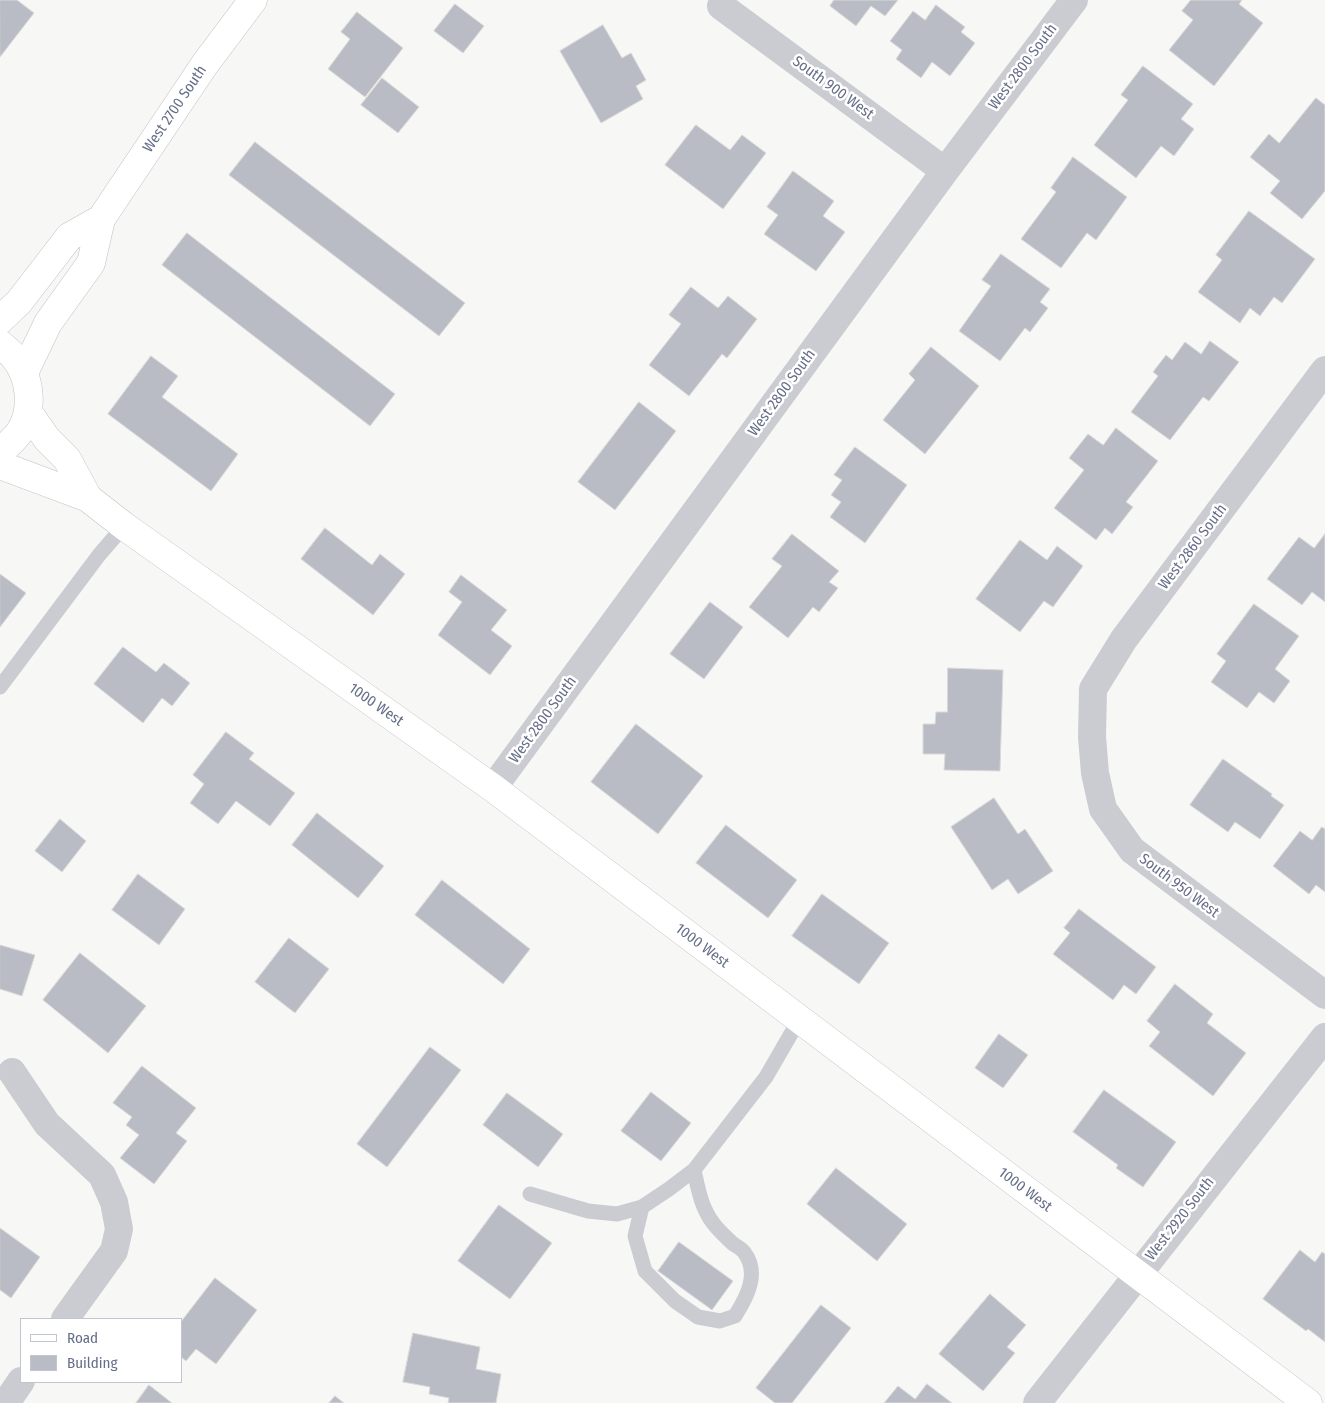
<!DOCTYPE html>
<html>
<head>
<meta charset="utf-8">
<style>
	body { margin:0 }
	#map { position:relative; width:1325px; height:1403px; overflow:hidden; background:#f7f8f5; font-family:"Fira Sans Condensed",sans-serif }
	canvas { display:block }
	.legend { position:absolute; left:20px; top:1318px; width:162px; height:65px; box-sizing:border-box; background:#fff; border:1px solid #c1c5cf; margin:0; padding:6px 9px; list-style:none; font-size:15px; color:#656e88 }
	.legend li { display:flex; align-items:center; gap:10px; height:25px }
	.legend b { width:25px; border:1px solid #c1c5cf }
</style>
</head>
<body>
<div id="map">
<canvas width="1325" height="1403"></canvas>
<ul class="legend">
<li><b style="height:6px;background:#fff"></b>Road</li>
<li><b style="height:14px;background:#b9bcc5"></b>Building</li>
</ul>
</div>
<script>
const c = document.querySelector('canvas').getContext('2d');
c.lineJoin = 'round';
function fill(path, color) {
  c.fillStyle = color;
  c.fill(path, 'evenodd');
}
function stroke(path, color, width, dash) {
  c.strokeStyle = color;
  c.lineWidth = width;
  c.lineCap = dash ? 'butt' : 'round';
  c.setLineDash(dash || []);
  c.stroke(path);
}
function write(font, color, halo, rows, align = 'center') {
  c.font = font + ' "Fira Sans Condensed",sans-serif';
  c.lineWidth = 5;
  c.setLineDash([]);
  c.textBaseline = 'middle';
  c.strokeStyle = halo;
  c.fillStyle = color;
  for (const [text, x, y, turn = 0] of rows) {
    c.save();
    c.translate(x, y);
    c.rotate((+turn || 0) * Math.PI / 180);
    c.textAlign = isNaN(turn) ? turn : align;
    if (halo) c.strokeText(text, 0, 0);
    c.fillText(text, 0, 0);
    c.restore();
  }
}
const building = new Path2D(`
	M0 0H17L34 13 0 57Z
	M834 0H898L885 16 871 6 856 26 830 6Z
	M1191 0H1242L1239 4 1263 23 1214 86 1169 50 1193 20 1182 11Z
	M455 4 484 26 463 53 434 31Z
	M936 5 965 27 961 32 975 43 950 76 932 62 921 78 896 59 902 50 890 41 913 11 925 20Z
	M357 12 403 48 365 97 328 69 350 39 341 32Z
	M603 25 622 58 631 53 646 80 636 86 643 99 601 123 560 51Z
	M1143 66 1193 104 1181 119 1194 129 1174 156 1161 146 1136 178 1094 145 1128 100 1121 95Z
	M382 78 419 107 398 133 361 105Z
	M1316 98 1325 105V191L1302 219 1270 193 1280 181 1250 157 1269 134 1279 143Z
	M696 125 730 150 742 135 766 153 723 209 665 165Z
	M255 142 465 303 439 336 229 175Z
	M1073 157 1127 197 1096 240 1087 233 1061 268 1021 239 1056 192 1051 188Z
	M793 171 834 201 823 216 845 232 816 271 764 234 778 215 767 207Z
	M1249 211 1315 259 1282 303 1274 297 1260 316 1250 308 1240 323 1198 292 1222 260 1216 255Z
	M187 233 395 394 370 426 162 265Z
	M1001 254 1050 289 1040 302 1048 308 1030 332 1025 328 1000 361 959 331 991 286 982 280Z
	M691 287 718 308 728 296 757 319 727 358 722 354 689 396 649 365 681 324 669 315Z
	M1210 341 1239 362 1209 401 1203 397 1170 440 1131 412 1158 376 1153 372 1166 355 1172 360 1185 342 1201 354Z
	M931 347 979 386 925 454 883 420 915 380 909 374Z
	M151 356 178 376 162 397 238 454 211 491 108 414Z
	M639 402 676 431 615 510 578 482Z
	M1116 428 1158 461 1126 502 1133 507 1112 534 1105 528 1096 540 1054 508 1084 470 1069 458 1088 434 1103 445Z
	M855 447 907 485 865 543 830 517 841 502 831 495 842 480 834 475Z
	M325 528 372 565 380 554 405 574 373 615 301 559Z
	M792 534 839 571 829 582 838 588 819 612 813 607 788 638 749 607 782 566 772 559Z
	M1325 534V602L1312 592 1302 605 1267 579 1299 537 1314 548Z
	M1020 540 1047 560 1057 546 1083 566 1053 607 1044 601 1020 632 976 599Z
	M0 574 26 593 0 627Z
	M461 575 507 610 491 630 512 646 490 675 438 635 462 602 449 592Z
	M710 602 743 627 704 679 670 654Z
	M1254 604 1299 636 1275 669 1290 681 1274 703 1259 692 1247 708 1211 682 1226 661 1217 654Z
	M123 647 156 672 164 663 190 683 172 706 162 698 143 723 94 684Z
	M948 668 1003 670 1000 771 944 770 945 754H923V724H935L936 712H947Z
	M636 724 703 776 658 834 591 782Z
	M226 732 254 753 249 759 295 793 270 826 236 801 218 824 190 803 204 784 193 775Z
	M1223 759 1272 794 1271 796 1284 805 1260 839 1235 822 1228 832 1190 805Z
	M994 798 1018 834 1025 829 1053 871 1018 894 1008 879 992 890 951 827Z
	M317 813 384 866 358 898 292 845Z
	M60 819 86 841 62 872 35 851Z
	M726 825 797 880 768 918 696 863Z
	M1322 827 1325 829V892L1316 885 1309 894 1273 866 1300 831 1312 840Z
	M138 874 185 909 159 945 112 910Z
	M442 880 530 949 503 984 415 915Z
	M822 894 889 943 859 984 792 936Z
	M1079 909 1156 967 1136 994 1124 985 1113 1000 1053 954 1070 933 1064 928Z
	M289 938 329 969 295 1013 255 982Z
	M0 945 35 955 22 996 0 989Z
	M80 953 146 1006 108 1053 43 1000Z
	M1175 984 1213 1014 1207 1023 1246 1053 1213 1096 1149 1046 1160 1032 1147 1021Z
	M999 1034 1028 1055 1003 1088 975 1068Z
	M430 1047 461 1070 387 1167 357 1144Z
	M142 1066 196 1108 176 1133 187 1141 154 1184 120 1158 139 1135 126 1125 132 1117 113 1103Z
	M1104 1090 1176 1142 1143 1187 1116 1168 1118 1165 1073 1132Z
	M651 1092 691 1123 661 1161 621 1131Z
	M507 1093 563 1134 538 1167 483 1125Z
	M836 1168 907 1224 877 1261 807 1204Z
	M499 1205 552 1243 510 1299 458 1261Z
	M0 1228 40 1257 11 1298 0 1290Z
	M679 1242 733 1281 712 1310 658 1271Z
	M1300 1250 1315 1262 1322 1252 1325 1254V1342L1308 1329 1306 1331 1263 1299Z
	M215 1278 257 1310 216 1364 196 1349 186 1361 181 1357V1322Z
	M990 1294 1026 1325 1007 1347 1015 1353 983 1391 939 1354Z
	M821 1305 851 1328 792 1403H775L756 1388Z
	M413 1333 480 1347 476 1369 501 1374 496 1403H448L449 1398 429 1394 430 1387 403 1382Z
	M927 1384 952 1403H884L898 1386 915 1399Z
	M149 1385 172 1403H136Z
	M335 1396 344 1403H329Z`);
fill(building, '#b9bcc5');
stroke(building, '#d9dad8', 1);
const secondary = new Path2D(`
	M0 320 19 302 69 237 101 219
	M0 344C5 348 10 352 14 357 30 376 34 408 21 430 15 439 8 445 0 452
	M24 373 48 323 91 263 101 219 205 64 253 0
	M28 412 47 439 67 459 88 498
	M0 465 88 498 124 526 493 788 1308 1403`);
stroke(secondary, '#bfc1c7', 29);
stroke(new Path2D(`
	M0 687 99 555 124 526
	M530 1194 588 1211 617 1214 642 1207 669 1189 694 1170 766 1077 799 1020
	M642 1207 635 1236 645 1271 675 1301 698 1317 720 1321 735 1316C747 1297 760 1273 744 1252 741 1248 736 1246 732 1243 726 1237 718 1230 713 1223 701 1207 698 1188 694 1170`), '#cbccd1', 15);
stroke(new Path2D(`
	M721 6 945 171
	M1325 370 1124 639 1093 689 1092 737 1095 773 1103 809 1132 850 1325 995
	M493 788 945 171 1074 0
	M12 1072 47 1124 102 1175 114 1202 119 1229 114 1251 65 1319
	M6 1403 21 1381
	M1037 1403 1325 1037`), '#cbccd1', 28);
stroke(secondary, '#fff', 28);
write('15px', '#656e88', '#fff', [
	["West 2800 South",1023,67,-53],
	["South 900 West",833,88,36],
	["West 2700 South",175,109,-56],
	["West 2800 South",782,393,-54],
	["West 2860 South",1193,547,-53],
	["1000 West",376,705,35],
	["West 2800 South",543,720,-54],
	["South 950 West",1179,886,37],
	["1000 West",702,946,37],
	["1000 West",1025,1190,37],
	["West 2920 South",1180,1219,-52]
]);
</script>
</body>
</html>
